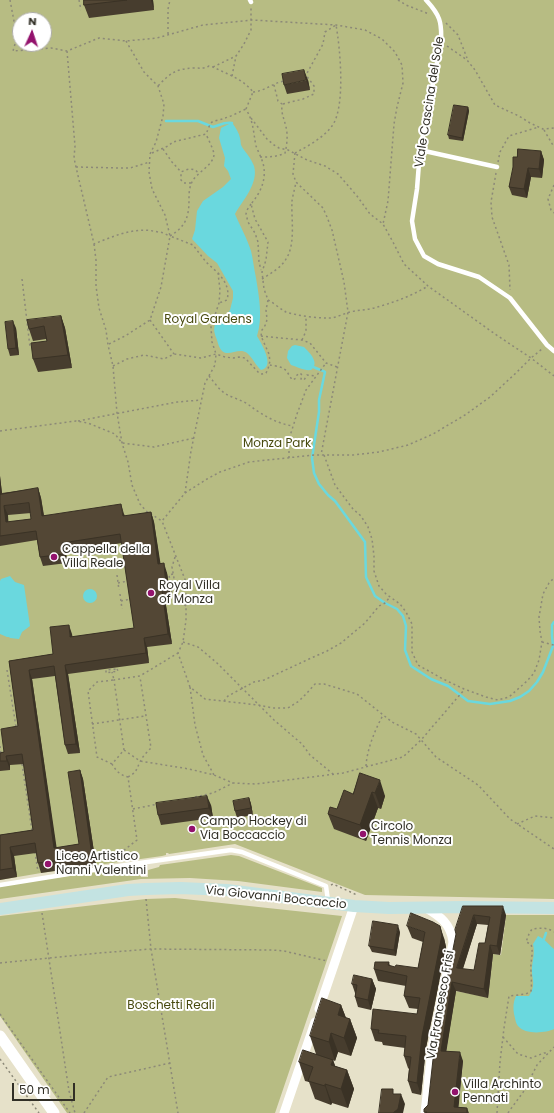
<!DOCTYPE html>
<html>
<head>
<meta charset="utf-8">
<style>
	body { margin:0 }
	#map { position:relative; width:554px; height:1113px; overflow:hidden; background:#e6e1c9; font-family:Poppins,sans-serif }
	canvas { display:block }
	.north { position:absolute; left:12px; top:12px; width:40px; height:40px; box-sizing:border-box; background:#fff; border:1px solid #adaca8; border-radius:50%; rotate:3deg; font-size:11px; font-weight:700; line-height:16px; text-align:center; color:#312f26 }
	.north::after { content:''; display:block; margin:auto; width:14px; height:18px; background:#93126d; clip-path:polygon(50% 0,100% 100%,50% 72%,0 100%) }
	.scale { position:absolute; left:12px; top:1083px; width:63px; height:18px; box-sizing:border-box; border:2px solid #312f26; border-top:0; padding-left:5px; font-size:12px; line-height:14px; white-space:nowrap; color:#312f26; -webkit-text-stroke:3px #fff; paint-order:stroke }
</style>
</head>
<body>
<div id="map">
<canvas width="554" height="1113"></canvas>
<div class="north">N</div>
<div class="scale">50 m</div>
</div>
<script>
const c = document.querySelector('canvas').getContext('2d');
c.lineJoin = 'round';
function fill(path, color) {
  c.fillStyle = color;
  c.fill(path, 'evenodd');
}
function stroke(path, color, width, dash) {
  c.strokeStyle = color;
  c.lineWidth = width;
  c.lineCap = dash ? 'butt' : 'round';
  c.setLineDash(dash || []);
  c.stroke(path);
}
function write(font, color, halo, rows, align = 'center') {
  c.font = font + ' Poppins,sans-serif';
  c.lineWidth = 4;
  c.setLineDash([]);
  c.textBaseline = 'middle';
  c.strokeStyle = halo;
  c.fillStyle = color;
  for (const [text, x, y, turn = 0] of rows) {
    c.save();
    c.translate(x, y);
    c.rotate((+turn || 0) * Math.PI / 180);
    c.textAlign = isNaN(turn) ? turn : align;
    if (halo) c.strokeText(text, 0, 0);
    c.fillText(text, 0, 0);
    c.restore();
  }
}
fill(new Path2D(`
	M0 0H554V899L365 895 235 844 169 854 168 853H166V855L162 856 41 873 0 880ZM20 20H44V44H20Z
	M231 855 239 856 322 888V892L238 881 190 878 141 879 0 899V886L102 871 111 873 138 872 140 873 141 877H148V870L159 867 160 865Z
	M175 898 342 916 275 1113H67L0 1016V916L146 899Z
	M506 915H554V1113H458L463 1062 445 1060 455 991 488 997 493 954 501 955Z`), '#b7bc83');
fill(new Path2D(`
	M229 124H233C236 128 239 133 240 138 241 141 240 144 242 147 246 153 251 158 254 166 259 183 243 200 235 214 240 226 247 238 251 251 253 259 254 269 256 278 259 296 263 318 257 336 261 343 276 367 261 370 256 366 253 358 247 353 236 345 223 365 217 340 214 332 213 330 216 321L223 318 227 315 230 310 233 298V291L217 263 208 256 192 239 195 230 197 211 203 201 223 187 231 179 228 171 224 166 225 158 219 138 221 128Z
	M295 345 304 347C310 353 320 363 311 370 304 371 298 367 291 365L287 358 288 351 292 346Z
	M10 576 15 582 24 585 30 626 22 632 19 639 10 638 9 637H7L0 634V581L1 579Z
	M83 596a7 7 0 1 1 14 0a7 7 0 1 1-14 0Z
	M538 936C545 939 548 944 554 949V1029C546 1033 525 1035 518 1026 516 1024 515 1018 514 1014 513 1008 513 1002 516 996H529C537 984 531 979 532 967 533 958 535 953 533 944Z`), '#6ad8de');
stroke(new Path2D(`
	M166 121H198L213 127C220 125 224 122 232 123
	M312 366C314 368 322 370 325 372L319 400V412L312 458 314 473 319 484 328 495 335 501 365 542 366 577 375 596 385 603 397 609 403 616 406 626 405 650 411 666 431 679 448 686 468 701 490 704 510 701 520 697 529 691 537 682 543 672 553 646 552 636V625L554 622
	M544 939 546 933`), '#6ad8de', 2.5);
stroke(new Path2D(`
	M10 0 17 37 13 51 51 48 67 51 99 38 126 41 157 38 203 25 252 20 336 25 365 30 382 39 395 52 402 65 403 83 397 107 394 124 388 201 383 224
	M79 0 81 10
	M398 0 406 5 429 14
	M446 23 458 35 467 58
	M168 34V9L170 0
	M126 41 144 72 158 86 164 104 163 116 156 142 150 154 149 172 152 189 165 215 170 236 193 245 206 262 218 273 220 290 219 303 211 327 212 342 216 354 215 365 205 383 191 451 185 493 162 521 186 582V620L183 642 178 653 190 687 205 699 258 705 273 708H288L299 701 306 694 315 684H324L357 694 392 722 416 734 436 757 478 785 510 819 554 849
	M447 46 467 60 475 70 495 105 510 112 519 116 530 123 543 129 554 128
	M67 51 75 146 74 158 76 167 94 244C114 236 136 226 158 232 162 232 166 234 169 236
	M213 67 236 56 244 44 251 30V7
	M232 76 236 56
	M253 92C265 91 273 83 284 81
	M283 104 303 99 314 94V86L306 75
	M251 118 267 139 274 145 279 148 288 150 307 160 325 166 338 174 357 196 370 214 383 224 394 244 404 264 428 286 495 334 531 358 554 376
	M544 130 554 147
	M163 149 172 162 181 172
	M152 153 168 146 173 142 206 134C208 130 209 125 212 122 216 120 221 120 225 118 232 116 239 112 246 109
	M295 153 293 174 296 182 323 208 327 217 332 230 344 282 348 312 321 455
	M295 153C308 146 323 138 332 126 346 107 340 47 336 25L325 32 323 44 306 75H304
	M260 157C269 157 277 157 285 153 287 145 288 135 286 127 284 118 281 114 282 104L278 101 274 85
	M498 162 500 152 509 136 539 127
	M76 167 120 168H130L150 162
	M496 173 491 202 492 217 509 265 510 290
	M191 183H184L181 180V172C187 169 194 167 198 173
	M554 185 548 199 551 210 554 213
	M251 204 247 210 246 214 248 222 255 233 258 242 259 262 261 270
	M170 236C185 227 189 218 189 200 189 194 189 188 192 182 197 172 214 165 214 154 213 148 208 139 206 134
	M94 244 96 260V286L99 308 106 330 108 345 113 366 117 413 122 443 128 462 132 485 140 504 146 511 162 521
	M218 273C225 281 230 289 227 300L219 303
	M22 279 30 347
	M262 279C271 273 281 268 286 259 296 244 291 218 292 201 293 194 295 188 296 182
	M268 300C274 303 280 309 286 312 299 316 315 318 329 318 336 318 343 314 350 312 358 310 366 310 374 308 392 303 412 296 428 286
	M150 320 174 354
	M261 336 302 340 310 343 326 363 337 367
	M302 340 306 331V317
	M109 344 125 336 150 320 161 287 170 236
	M270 365C274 366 280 366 284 369 288 371 289 377 293 380L296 378 297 375 300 373 302 375 301 379 304 380 307 375 316 376
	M113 366 127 359 144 355 164 359 174 354 201 358 216 354 225 357 233 358 239 357 245 358 259 373 262 374 266 373 268 369 270 361 269 354 261 336 262 330 266 324 267 319 266 310 268 300 264 289 262 272 266 260 268 242 255 219 251 204C261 192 267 179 263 163 261 157 258 151 256 146 253 131 254 123 246 109L253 92C243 79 227 74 213 67L209 66C204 69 199 68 193 68 176 69 170 73 158 86
	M209 376C214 382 219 390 226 394 233 398 242 400 249 405 252 407 255 410 259 412 270 419 280 424 293 426
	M78 421 177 402 201 400
	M0 431 76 421 88 423 115 434 122 443 154 447 194 438
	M324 455 335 485 353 509 361 516 368 527 372 539 374 556V571L379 586 386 594 400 604 406 612 412 624V652L418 665 443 679 464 689 486 697 498 700 509 697 527 681 534 673 539 660 542 642 540 631 539 617 543 594 549 583 554 578
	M289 458V439L297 414 306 390 326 363
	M185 493 207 479 220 472 249 462 314 455H353L379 452 408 445 433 434 465 415 490 397 517 372 531 358 542 349
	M94 548 95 559
	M175 557 172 567 175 584 186 582
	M173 574 169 575 172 593H176
	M117 575 119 590
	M118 583 128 581V582
	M175 584 177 600 186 606
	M120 594 122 609
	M121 601 131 599
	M183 642 198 647 217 663 274 720 302 744 310 755 333 774
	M542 642 554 645
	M117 669 118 671 106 673V670Z
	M7 670 16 727
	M190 687 195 725 203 755 214 775
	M224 701 228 696 254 682 264 680 309 659 327 651 341 643 365 623 379 606 385 603 390 597
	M92 724 145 716
	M0 746 1 754
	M124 750 140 761 189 769 214 775 233 783 256 784 343 773 403 757 421 740 464 690
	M22 764 32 831
	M112 764 97 757 88 691 97 682 114 680 112 672
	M366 766C367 749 375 730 383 715
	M128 777C137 772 136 770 140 762 142 757 147 752 151 748L140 677
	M195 797 213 793 233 783
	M133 809 158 804
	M517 824 535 816 554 818
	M35 852 38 872
	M119 859 123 851 137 840 128 777C120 775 116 771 112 764L124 750 114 680 140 676 178 653
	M331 885 333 884 357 895
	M146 899 151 949 178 1113
	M42 913 69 1091 75 1113
	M0 963 99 953 151 949 272 950 284 951 327 961
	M0 1014 70 1113
	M503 1037 518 1054 531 1058 544 1053H548
	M0 1059 39 1113
	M84 1113 108 1077 170 1063
	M497 1113 500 1062 504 1028 509 996 526 994 531 991C532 984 531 977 531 971 530 960 534 955 531 944L526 942 529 934 532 929C540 928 547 927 554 932
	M508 1113 510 1110 524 1091 537 1065 554 1047`), '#8c8978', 1.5, [2, 3]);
stroke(new Path2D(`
	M250 0 251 2
	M426 0C440 15 442 22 441 42L420 150 417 189 412 221 415 239 424 256 438 264 479 277 510 298 547 345 554 351
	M420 150 497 167
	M0 885 112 867 231 850 242 852 326 886 328 901`), '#fff', 4.5);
stroke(new Path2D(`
	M319 1009 354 906
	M284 1113 315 1022
	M425 1113 432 1049 453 942C451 924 440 916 426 908`), '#fff', 9);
stroke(new Path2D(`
	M0 1036 54 1113`), '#fff', 11);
stroke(new Path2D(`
	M0 909 128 890 146 889 180 888 227 890 354 906 389 908 465 907 554 908`), '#c3e3e2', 12);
fill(new Path2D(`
	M84 0H153L154 10 89 18 84 5Z
	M308 80 310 90 287 94 284 85Z
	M468 107 469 111 463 141 449 139 448 135Z
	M541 151 544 160 542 178 531 177 527 198 512 195 509 187 517 157Z
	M61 316 65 328 72 368 38 372 33 359 47 341 46 339 33 341 29 329Z
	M16 328 19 355 10 356 8 349Z
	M0 476 2 493 38 488 41 498 44 515 124 514 125 516 151 512 154 522 160 564 167 573 171 598 165 599 172 644 147 647 149 663 68 674 80 753 68 754 65 745 55 676 32 679 56 848 79 844 80 770 83 779 96 865 41 873 38 863 36 853 14 856 17 877 0 880V835L33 830 24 764 10 765V770L0 771V753L4 752 18 726 9 661 53 654 72 634V637L134 628 122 543 66 552 67 563 43 566 40 557 37 540 0 546ZM31 513V519L8 522V515Z
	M360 773 385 796 381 809 378 808 366 841 334 829 328 814 337 809 353 794Z
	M249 798 251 804 253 815 237 818 235 811Z
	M211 805 213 818 161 825 158 815Z
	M463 906 506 915 500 955 493 954 488 998 456 991 446 1051 463 1061 458 1107 467 1108 469 1113H425L424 1112 428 1105ZM477 924 488 925 485 943 474 970 463 969Z
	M407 926 444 938 446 947 426 1048 421 1095 412 1093 408 1081 409 1069 408 1068 404 1056 405 1048 383 1045 382 1042 375 1041 371 1029 417 1014 418 1009 409 1008 404 996 406 986 378 981 374 969 389 962 390 966 395 967 418 968 423 942 412 938Z
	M400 932 396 956 372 952 369 946Z
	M372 979 376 989 371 1010 358 1007 355 997V993L352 984Z
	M341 1005 346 1018 350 1019 357 1038 351 1056 338 1052 335 1061 333 1060 335 1066 347 1070 354 1089 348 1108 332 1103 331 1105 315 1099 309 1082 305 1081 299 1062 316 1054 310 1036Z`), '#473d2e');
fill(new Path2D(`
	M151 0H153L154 10Z
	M304 70 308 80 310 90 306 80Z
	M468 107 469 111 463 141 462 138Z
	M541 151 544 160 542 178 539 169Z
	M528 168 531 177 527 198 524 189Z
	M61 316 65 328 72 368 68 355Z
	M13 321 16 328 19 355 16 348Z
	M0 476 3 503 0 494Z
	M38 488 41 498 45 525 42 516Z
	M121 504 124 514 126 526 123 516Z
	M4 506 8 515 9 532 6 522Z
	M151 512 154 522 162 573 158 564Z
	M62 543 66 552 67 563 64 554Z
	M164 563 167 573 171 598 167 589Z
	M162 590 165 599 172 644 168 634Z
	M69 625 72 634 74 646 70 637Z
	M144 638 147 647 149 663 146 653Z
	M65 665 68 674 80 753 76 744Z
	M29 670 32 679 58 857 54 848Z
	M6 756 10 765V770L7 761Z
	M80 770 83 779 96 865 92 856Z
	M380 780 385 796 381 809 375 793Z
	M372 792 378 808 366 841 360 825Z
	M207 796 211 805 213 818 209 808Z
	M249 798 251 804 253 815 251 808Z
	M10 847 14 856 17 877 13 868Z
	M503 906 506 915 500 955 497 946Z
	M474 915 477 924 460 977 457 968Z
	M398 925 400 932 396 956 394 950Z
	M440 926 444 938 446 947 426 1048 421 1095 417 1083 422 1036Z
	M490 945 493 954 488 998 484 989Z
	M372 979 376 989 371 1010 368 1000Z
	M452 982 456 991 445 1060 441 1051Z
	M341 1005 348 1023 338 1015Z
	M350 1019 357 1038 351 1056 344 1038Z
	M331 1033 338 1052 335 1061 329 1042Z
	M460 1052 463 1061 458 1113 454 1107Z
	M333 1060 340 1079 331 1065Z
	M347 1070 354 1089 348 1108 341 1089Z
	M325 1084 332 1103 331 1105 325 1086Z
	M401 1094 405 1104 403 1113H393Z`), '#3a3225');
const building = new Path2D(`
	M84 0H127L84 5Z
	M304 70 306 80 284 85 282 74Z
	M454 105 468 107 462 138 448 135Z
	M518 149 541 151 539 169 528 168 524 189 509 187 513 167V157H517Z
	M61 316 68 355 33 359 31 343 47 341 44 326 29 329 27 320Z
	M13 321 16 348 8 349 5 322Z
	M38 488 42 516 121 504 123 516 151 512 158 564 164 563 165 575 167 589 162 590 168 634 144 638 146 653 65 665 76 744 65 745 54 666 29 670 54 848 79 844 68 772 80 770 92 856 38 863 35 843 10 847 13 868 0 870V835L33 830 22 754 6 756 7 761H0V753L4 752 1 729 18 726 9 661 53 654 50 627 69 625 70 637 134 628 120 534 62 543 64 554 40 557 36 531 0 536V493V494ZM29 503 31 519 6 522 4 506Z
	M360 773 380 780 375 793 372 792 360 825 328 814 330 807 337 809 344 790 353 794Z
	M207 796 209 808 158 815 156 803Z
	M249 798 251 808 235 811 233 801Z
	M463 906H503L497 946 490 945 484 989 452 982 441 1051 460 1052 454 1107 467 1108V1113H426L427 1112H424V1109L428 1105 435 1041 456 934 455 930ZM474 915 490 917 485 943H479L474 970 457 968Z
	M411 913 433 922 440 926 442 935 422 1036 417 1083 408 1081 411 1057 404 1056 406 1036 378 1033 379 1030 371 1029 373 1009 417 1014 420 998 404 996 407 976 374 969 375 962H389L388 965 395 967 396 965 418 968 425 932 407 926Z
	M373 921 398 925 394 950 369 946Z
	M354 975 372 979 368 1000 355 997 357 985 352 984Z
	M322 998 341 1005 338 1015 350 1019 344 1038 331 1033 329 1042 310 1036Z
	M303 1050 333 1060 331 1065 347 1070 341 1089 325 1084V1086L308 1081 313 1067 299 1062Z
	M382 1089H393V1094H401L398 1109 393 1113H379Z`);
fill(building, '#534735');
stroke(building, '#3a3225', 1);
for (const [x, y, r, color] of [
	[54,557,4,"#93126d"],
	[151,593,4,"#93126d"],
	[192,829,4,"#93126d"],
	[363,834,4,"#93126d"],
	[48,864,4,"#93126d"],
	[455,1092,4,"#93126d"]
]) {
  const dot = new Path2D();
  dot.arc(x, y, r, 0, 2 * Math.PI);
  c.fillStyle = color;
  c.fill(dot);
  stroke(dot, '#fff', 1.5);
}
write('12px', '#312f26', '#fff', [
	["Viale Cascina del Sole",430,102,-81],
	["Via Giovanni Boccaccio",276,898,6],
	["Via Francesco Frisi",441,1005,-80]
]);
write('12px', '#484a0f', '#fff', [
	["Royal Gardens",208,320],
	["Monza Park",277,444],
	["Boschetti Reali",171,1006]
]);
write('12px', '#312f26', '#fff', [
	["Cappella della",62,550],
	["Villa Reale",62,564],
	["Royal Villa",159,586],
	["of Monza",159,600],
	["Campo Hockey di",200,822],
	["Via Boccaccio",200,836],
	["Circolo",371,827],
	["Tennis Monza",371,841],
	["Liceo Artistico",56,857],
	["Nanni Valentini",56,871],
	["Villa Archinto",463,1085],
	["Pennati",463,1099]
], 'left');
</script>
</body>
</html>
